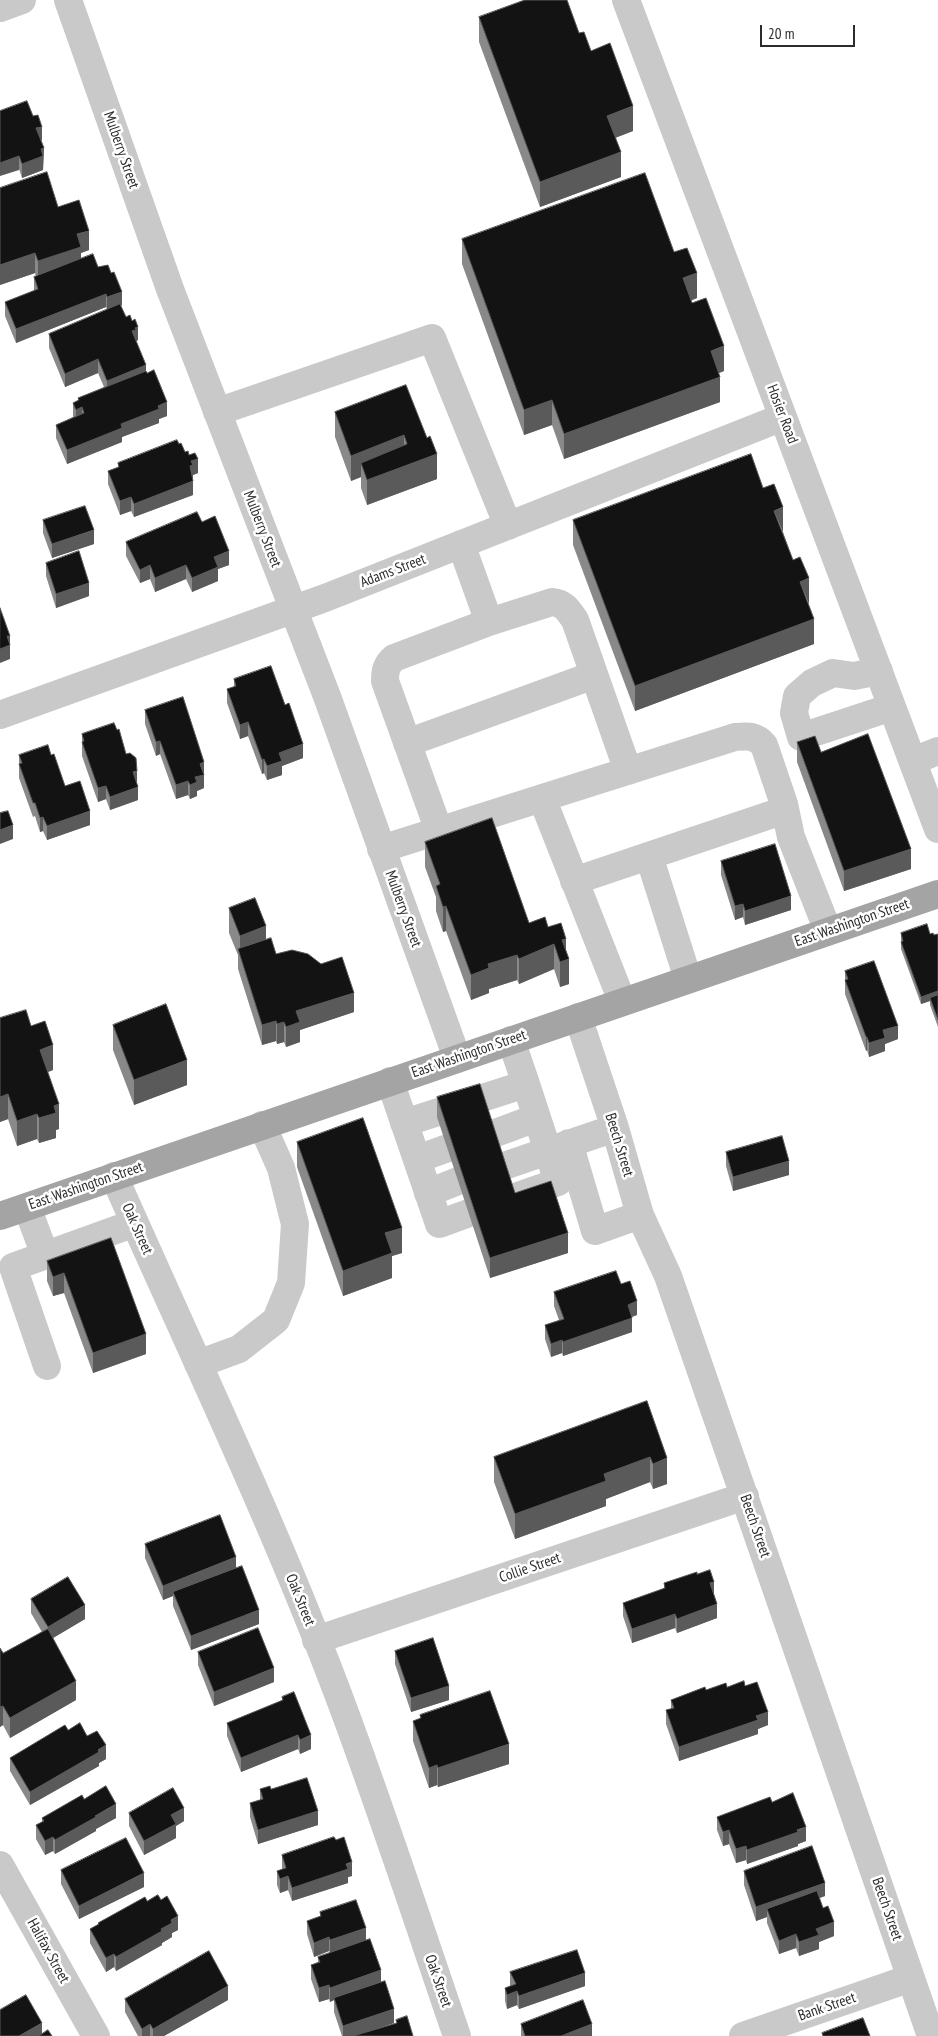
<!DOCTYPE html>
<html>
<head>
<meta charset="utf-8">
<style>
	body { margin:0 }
	#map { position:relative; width:938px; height:2036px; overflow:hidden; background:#fff; font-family:"PT Sans Narrow",sans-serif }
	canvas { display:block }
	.scale { position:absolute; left:760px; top:25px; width:95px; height:22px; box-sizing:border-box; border:2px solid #2c2c2c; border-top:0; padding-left:6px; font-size:15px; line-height:18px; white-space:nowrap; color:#2c2c2c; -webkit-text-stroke:4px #fff; paint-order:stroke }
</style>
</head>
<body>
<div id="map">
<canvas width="938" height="2036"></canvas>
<div class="scale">20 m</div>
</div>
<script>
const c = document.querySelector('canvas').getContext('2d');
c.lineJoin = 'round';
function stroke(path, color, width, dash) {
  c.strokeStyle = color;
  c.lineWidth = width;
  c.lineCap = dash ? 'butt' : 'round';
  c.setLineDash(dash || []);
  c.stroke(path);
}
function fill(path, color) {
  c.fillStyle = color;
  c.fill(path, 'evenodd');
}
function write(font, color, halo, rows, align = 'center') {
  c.font = font + ' "PT Sans Narrow",sans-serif';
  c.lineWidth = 5;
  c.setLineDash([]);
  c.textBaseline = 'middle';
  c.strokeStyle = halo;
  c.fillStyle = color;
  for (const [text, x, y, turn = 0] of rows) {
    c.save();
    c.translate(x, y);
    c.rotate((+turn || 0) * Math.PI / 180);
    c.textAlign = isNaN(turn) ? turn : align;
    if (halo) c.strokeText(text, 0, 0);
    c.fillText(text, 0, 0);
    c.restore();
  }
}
stroke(new Path2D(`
	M68 0 170 289 328 699 457 1058
	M626 0 938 829
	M0 8 22 0
	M217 412 432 338 508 526
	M461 544 489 622 552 602C564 603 568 610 575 620L628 771
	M879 671 854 676 833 673 812 683 797 696 794 713 801 737 892 707
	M0 715 325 598 783 417
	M407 743 594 675
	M913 761 938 751
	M542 798 622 1001
	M439 831 385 681C385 671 386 665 394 658L489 622
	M381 849 735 737C748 736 755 735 764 745L784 804 791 837 828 931
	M649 856 688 979
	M574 881 785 810
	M578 1017 615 1128 640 1215 668 1276 931 2036
	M390 1081 439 1224 469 1213
	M404 1123 526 1084 511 1040
	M490 1135 536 1118
	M569 1143 595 1231 640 1215
	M417 1159 448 1148
	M501 1167 615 1128
	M114 1176C192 1353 277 1529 344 1710 384 1818 420 1928 457 2036
	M428 1193 458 1181
	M518 1196 558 1182 526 1084
	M27 1207 45 1255
	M198 1364 239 1349 276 1320 291 1283 295 1224 281 1168 262 1125
	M47 1366 13 1267 135 1223
	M316 1640 745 1496
	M0 1865 96 2036
	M743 2036 911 1978`), '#c9c9c9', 28);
stroke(new Path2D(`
	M0 1216 938 894`), '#a4a4a4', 28);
fill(new Path2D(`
	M479 17 579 33 591 51 633 131 615 138 621 177 540 207 479 42Z
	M0 111 42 140 41 141 44 148 43 170 22 178Z
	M58 207 89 250 81 253V258L98 267 122 305 121 306 126 317 138 340 136 341 146 371 167 416 159 419V423L122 437V442L67 464 56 438V425L73 417V403L78 400V398L104 387 98 373 65 387 49 348V334L107 310 106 307 16 343 5 316V302L34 291V277L36 276 35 273 0 285Z
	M462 239 674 252 697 298 691 301 724 371 719 373 720 402 564 459 552 425 524 435 462 264Z
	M406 385 437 479 367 505 361 488V477L351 481 335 437V412Z
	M179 444 198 473 193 475V495L134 517 131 511 120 515 108 484V471L118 467V463Z
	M763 488 783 532 808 604 814 644 635 711 573 545V520Z
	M43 520 94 544 52 558 43 533Z
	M202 522 229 565 218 569V581L192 592 186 579 155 592 150 579 140 583 126 556V542Z
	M46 563 89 596 56 608 46 576Z
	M234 679 303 758 282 766V775L267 780 264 773 262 774 248 736 240 739 227 703V689L234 687Z
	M145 710 204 776V788L197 791V796L190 799 188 795 176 799 160 754 156 756 145 724Z
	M82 734 126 754 137 783 138 800 110 810 106 799 98 802 82 756Z
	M797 742 911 869 844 891 797 762Z
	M19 755H51L65 786 90 825 47 840 43 831 40 832 35 816 33 817 19 778Z
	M425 842 529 923 548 927 566 951 569 984 560 987 554 969 519 984 517 980 489 989V993L471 1000 446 931 443 932 436 911V897L425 867Z
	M721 861 791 910 745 925 743 917 735 920 721 875Z
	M229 908 266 940 276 954 354 1012 300 1030V1042L286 1047 284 1042 277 1044 276 1041 262 1045 238 969V955L229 933Z
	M901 933 930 934 934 935 938 934V1027L930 1005V1001L921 1004 901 949Z
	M845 971 898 1039 885 1044V1051L869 1057 867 1050 866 1051 845 994Z
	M0 1018 31 1026 53 1070 48 1072 59 1129 56 1130V1138L39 1143 37 1139 17 1146 8 1119 0 1122Z
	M113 1025 187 1085 134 1105 113 1050Z
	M437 1097 515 1193 568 1253 490 1278 437 1117Z
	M297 1142 402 1253 392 1256V1278L343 1296 297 1167Z
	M726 1152 789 1175 733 1191 726 1166Z
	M111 1238 146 1354 93 1373 64 1293 53 1296 47 1281V1261Z
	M621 1284 637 1315 632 1317V1332L563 1356 562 1353 551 1357 545 1339V1325L559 1320 554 1306V1292Z
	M647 1401 667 1484 653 1489 650 1482 606 1499V1506L515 1539 494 1482V1457Z
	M145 1544 259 1624 191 1650 173 1606V1596L163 1600 145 1558Z
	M697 1574 714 1596 717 1618 677 1633 675 1628 632 1643 623 1616V1603L664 1589V1583Z
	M31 1599 85 1619 53 1638 76 1700 10 1738 3 1725 0 1727V1648L3 1653 42 1632 31 1613Z
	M395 1651 449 1700 411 1712 395 1664Z
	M198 1652 274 1682 214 1706 198 1665Z
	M745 1686 768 1725 758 1729V1734L679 1761 666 1724V1710L671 1709V1700L706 1690Z
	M282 1697 311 1749 300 1754 298 1749 241 1772 227 1736V1723L282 1701Z
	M420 1715 509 1764 438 1787 437 1785 429 1788 413 1741V1721L420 1719Z
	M68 1730 87 1736 106 1759 99 1763V1766L30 1805 10 1771V1758Z
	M260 1789H271L318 1825 258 1844 250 1817V1803L260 1800Z
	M84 1799 116 1818 96 1829V1831L55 1854 53 1851 45 1855 36 1839V1825L42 1822V1818Z
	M772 1802 806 1841 798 1844V1846L747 1864 746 1860 736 1863 729 1844 723 1846 717 1830V1817Z
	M129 1813 184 1821 176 1826V1838L144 1855 129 1826Z
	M282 1855 352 1876 348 1877V1883L292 1901 288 1890 280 1893 277 1885V1871L282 1869Z
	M61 1870 144 1887 79 1919 61 1884Z
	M744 1871 825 1896 819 1898 834 1936 819 1942V1949L799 1956 796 1948 779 1954 767 1923V1917L756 1921 744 1885Z
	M147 1901 178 1930 172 1933V1937L162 1943V1945L116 1971 114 1967 106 1972 90 1943V1929L98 1925V1923Z
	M320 1912 366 1941 381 1982 394 2023 376 2029 396 2023V2020L413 2036H342L334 2012V2000L330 2002 329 1999 319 2002 311 1979V1965L318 1962V1957L330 1953 329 1951 314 1957 307 1934V1921L320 1916Z
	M510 1972 585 1986 519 2009 517 2005 507 2009 505 2001V1988L510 1986Z
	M125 1999 228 2000 164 2036H138L125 2012Z
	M521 2024 592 2036H521Z`), '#898989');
fill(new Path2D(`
	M633 106V131L607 141V116Z
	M42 127V140L36 142V128Z
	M44 148 43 170 22 178V164L41 149Z
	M621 152V177L540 207V182Z
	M19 156V170L0 176V163Z
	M89 231V250L81 253V267L38 281V261L77 234Z
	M35 253V273L0 285V265Z
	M697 273V298L683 303V278Z
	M122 292V305L107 311V297Z
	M106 294V307L16 343V329Z
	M138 327V340L136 341 132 331 135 328Z
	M724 346V371L711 376V351Z
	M98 359V373L65 387V374Z
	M146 365V379L107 395V381Z
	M720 377V402L564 459V434Z
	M552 400V425L524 435V410Z
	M167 402V416L159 419V423L122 437V442L67 464V450L158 406Z
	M82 407V421L76 423V410Z
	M404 435V460L361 463V477L351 481V456Z
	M437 454V479L367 505V480Z
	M198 459V473L193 475V479L190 466 191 461Z
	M193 481V495L134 517V504Z
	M131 497V511L120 515V501Z
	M783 507V532L774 511Z
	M94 530V544L52 558V544Z
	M229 551V565L218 569V581L192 592V578L214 557Z
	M150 565V579L140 583V570Z
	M186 565V579L155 592V578Z
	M809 578V604L800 582Z
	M89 583V596L56 608V594Z
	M814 619V644L635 711V686Z
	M7 636H10V659L0 663V649Z
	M248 722V736L240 739V725Z
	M160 741V754L156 756V742Z
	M303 744V758L282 766V775L267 780V766L279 753Z
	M264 759V773L262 774V760Z
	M204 762V788L197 791V796L190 799V785L195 777 200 764Z
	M137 771V785L133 772Z
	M188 781V795L176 799V785Z
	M106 786V799L98 802V788Z
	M138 787V800L110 810V797Z
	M90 811V825L47 840V826Z
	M43 817V831L40 832V818Z
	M13 825V839L0 844V830Z
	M911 849V869L844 891V871Z
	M791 896V910L745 925V911Z
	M743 904V917L735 920V906Z
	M446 906V931L443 932V907Z
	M266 926V951L240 957V936Z
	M566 939V960L569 959V984L560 987V962L562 940Z
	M554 944V969L519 984V959Z
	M517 955V980L489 989V993L471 1000V975L488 964Z
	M938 991V998H930V1001L921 1004V997Z
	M354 993V1012L300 1030V1042L286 1047V1027L296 1011Z
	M276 1021V1041L262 1045V1025Z
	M284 1022V1042L277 1044V1024Z
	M898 1026V1039L885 1044V1051L869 1057V1043L883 1030Z
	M866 1037H867V1050L866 1051Z
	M53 1045V1070L40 1075V1050Z
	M187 1060V1085L134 1105V1080Z
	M8 1094V1119L0 1122V1097Z
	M59 1104V1129L56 1130V1138L39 1143V1118L54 1106Z
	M37 1114V1139L17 1146V1121Z
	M789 1161V1175L733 1191V1177Z
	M402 1228V1253L392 1256V1278L343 1296V1271L385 1233Z
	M568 1233V1253L490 1278V1258Z
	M64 1273V1293L53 1296V1277Z
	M637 1301V1315L628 1318V1305Z
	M632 1318V1332L563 1356V1342Z
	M146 1334V1354L93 1373V1353Z
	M562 1340V1353L551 1357V1344Z
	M650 1457V1482L606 1499V1506L515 1539V1514L604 1474Z
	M667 1458V1484L653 1489V1464Z
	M236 1557V1571L173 1592V1596L163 1600V1586Z
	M714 1582V1596L710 1583Z
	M717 1604V1618L677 1633V1619Z
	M85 1605V1619L48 1641V1627Z
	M259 1610V1624L191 1650V1636Z
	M675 1614V1628L632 1643V1629Z
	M274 1668V1682L214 1706V1692Z
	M76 1681V1700L10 1738V1718Z
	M449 1686V1700L411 1712V1698Z
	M3 1706V1725L0 1727V1707Z
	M768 1712V1725L758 1729V1734L679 1761V1747L756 1716Z
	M298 1735V1749L241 1772V1758Z
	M311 1735V1749L300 1754V1740Z
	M509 1744V1764L438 1787V1768Z
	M106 1745V1759L99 1763V1766L30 1805V1792Z
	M437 1765V1785L429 1788V1768Z
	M116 1804V1818L96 1829V1831L55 1854V1840Z
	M184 1808V1821L176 1826V1838L144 1855V1841L171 1815Z
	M318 1811V1825L258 1844V1830Z
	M806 1827V1841L798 1844V1846L747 1864V1850Z
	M729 1830V1844L723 1846V1832Z
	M53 1837V1851L45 1855V1841Z
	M746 1846V1860L736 1863V1849Z
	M352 1862V1876L348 1877V1883L292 1901V1888Z
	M144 1873V1887L79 1919V1906Z
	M288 1876V1890L280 1893V1879Z
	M825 1883V1896L770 1916 767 1909V1917L756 1921V1907Z
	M178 1916V1930L172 1933V1937L162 1943V1945L116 1971V1957L161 1929 171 1920Z
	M834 1922V1936L819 1942V1949L799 1956V1942L816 1929Z
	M366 1928V1941L330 1954V1940Z
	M796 1934V1948L779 1954V1941Z
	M329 1937V1951L314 1957V1943Z
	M114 1954V1967L106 1972V1958Z
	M381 1970V1984L334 1998V2000L330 2002V1988Z
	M585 1973V1986L519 2009V1996Z
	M329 1985V1999L319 2002V1988Z
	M228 1986V2000L164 2036H153V2029Z
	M517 1991V2005L507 2009V1995Z
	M394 2009V2023L355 2036H343V2026Z
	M42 2023V2036H19Z
	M150 2024V2036H142V2029Z
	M592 2024V2036H561Z`), '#5a5a5a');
const building = new Path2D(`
	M525 0H567L579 33 584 32 591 51 610 43 633 106 607 116 621 152 540 182 479 17Z
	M27 101 33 116 38 115 42 127 36 128 44 148 41 149 43 156 22 164 19 156 0 163V111Z
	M47 172 58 207 79 200 89 231 77 234 81 247 38 261 35 253 0 265V188Z
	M645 173 674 252 687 248 697 273 683 278 692 303 706 298 724 346 711 351 720 377 564 434 552 400 524 410 462 239Z
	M93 254 98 267 108 265 111 273 114 272 122 292 107 297 106 294 16 329 5 302 38 289 34 277Z
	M120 304 126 317 130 315 132 321 135 319 138 327 135 328 136 330 132 331 146 365 107 381 98 359 65 374 49 334Z
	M154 370 167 402 158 406 159 409 121 424 122 428 67 450 56 425 84 413 82 407 76 410 73 403 79 400 78 398 146 371 147 373Z
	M406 385 427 438 430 436 437 454 367 480 361 463 407 444 404 435 351 456 335 412Z
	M177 440 179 444 181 443 185 452 188 451 189 455 195 453 198 459 191 461 193 465 190 466 193 481 134 504 131 497 120 501 108 471 119 467 118 463Z
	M751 454 763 488 774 484 783 507 774 511 793 560 800 557 809 578 800 582 814 619 635 686 573 520Z
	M85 506 94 530 52 544 43 520Z
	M197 512 202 522 215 516 229 551 214 557 218 567 192 578 186 565 155 578 150 565 140 570 126 542Z
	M79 551 89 583 56 594 46 563Z
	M0 608 10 636H7L10 645 0 649Z
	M271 666 285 705 289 703 303 744 279 753 282 761 267 766 264 759 262 760 248 722 240 725 227 689 236 686 234 679Z
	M183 697 204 762 200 764 204 775 195 777 197 782 190 785 188 781 176 785 160 741 156 742 145 710Z
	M114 723 117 730 119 729 126 754 130 753 136 758 137 771 133 772 138 787 110 797 106 786 98 788 82 742 84 741 82 734Z
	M868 734 911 849 844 871 797 742 815 736 821 752Z
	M48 745 51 755 54 754 65 786 80 781 90 811 47 826 43 817 40 818 35 803H33L19 764 22 763 19 755Z
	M8 811 13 825 0 830V813Z
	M492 818 529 923 545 917 548 927 561 923 566 939 562 940 569 959 560 962 554 944 519 959 517 955 488 964 489 968 471 975 446 906 443 907 436 886 440 884 425 842Z
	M775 844 791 896 745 911 743 904 735 906 721 861Z
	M255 898 266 926 240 936 229 908Z
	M927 924 930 934 933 933 934 935 938 934V991L921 997 901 942 903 941 901 933Z
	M271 938 276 954 292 950 308 954 321 964 342 957 354 993 296 1011 300 1022 286 1027 284 1022 277 1024 276 1021 262 1025 238 949Z
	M874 961 898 1026 883 1030 885 1038 869 1043 867 1037H866L845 980 848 979 845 971Z
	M938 995V1020L930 998Z
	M166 1004 187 1060 134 1080 113 1025Z
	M26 1010 31 1026 45 1021 53 1045 40 1050 59 1104 54 1106 56 1113 39 1118 37 1114 17 1121 8 1094 0 1097V1018Z
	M480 1084 515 1193 551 1181 568 1233 490 1258 437 1097Z
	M363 1118 402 1228 385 1233 392 1253 343 1271 297 1142Z
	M782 1136 789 1161 733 1177 726 1152Z
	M111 1238 146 1334 93 1353 64 1273 53 1277 47 1261Z
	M616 1271 621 1284 630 1281 637 1301 628 1305 632 1318 563 1342 562 1340 551 1344 545 1325 564 1319 554 1292Z
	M647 1401 667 1458 653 1464 650 1457 604 1474 606 1481 515 1514 494 1457Z
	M220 1515 236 1557 163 1586 145 1544Z
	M242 1566 259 1610 191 1636 173 1592Z
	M710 1570 714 1582 710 1583 717 1604 677 1619 675 1614 632 1629 623 1603 665 1588 664 1583 697 1572V1574Z
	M68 1577 85 1605 48 1627 31 1599Z
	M258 1628 274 1668 214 1692 198 1652Z
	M48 1629 76 1681 10 1718 3 1706 0 1707V1648L3 1653Z
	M433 1638 449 1686 411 1698 395 1651Z
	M744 1681 745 1686 757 1682 768 1712 756 1716 758 1720 679 1747 666 1710 674 1708 671 1700 705 1687 706 1690 726 1683 727 1687Z
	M490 1691 509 1744 438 1768 437 1765 429 1768 413 1721 421 1718 420 1715Z
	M294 1692 311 1735 300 1740 298 1735 241 1758 227 1723 283 1700 282 1697Z
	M80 1723 87 1736 97 1731 106 1745 98 1750 99 1752 30 1792 10 1758 65 1725 68 1730Z
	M307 1778 318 1811 258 1830 250 1803 263 1799 260 1789 270 1786 271 1789Z
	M106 1786 116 1804 95 1816 96 1817 55 1840 53 1837 45 1841 36 1825 44 1821 42 1818 82 1795 84 1799Z
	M173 1788 184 1808 171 1815 176 1824 144 1841 129 1813Z
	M793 1793 806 1827 797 1830 798 1832 747 1850 746 1846 736 1849 729 1830 723 1832 717 1817 770 1797 772 1802Z
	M334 1837 336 1840 344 1837 352 1862 346 1864 348 1869 292 1888 288 1876 280 1879 277 1871 286 1868 282 1855Z
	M126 1838 144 1873 79 1906 61 1870Z
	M812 1846 825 1883 756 1907 744 1871Z
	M817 1891 823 1908 828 1906 834 1922 816 1929 819 1935 799 1942 796 1934 779 1941 767 1909Z
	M158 1895 161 1900 167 1896 178 1916 171 1920 172 1923 161 1929 162 1931 116 1957 114 1954 106 1958 90 1929 99 1924 98 1923 145 1897 147 1901Z
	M356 1900 366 1928 330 1940 329 1937 314 1943 307 1921 321 1916 320 1912Z
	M370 1939 381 1970 330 1988 329 1985 319 1988 311 1965 320 1962 318 1957Z
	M577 1950 585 1973 519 1996 517 1991 507 1995 505 1988 516 1984 510 1972Z
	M209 1951 228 1986 153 2029 150 2024 142 2029 125 1999Z
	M385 1981 394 2009 343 2026 334 1998Z
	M26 1995 42 2023 19 2036H0V2010Z
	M583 2000 592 2024 561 2036H525L521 2024Z
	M407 2016 413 2036H353L397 2023 396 2020Z
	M863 2018 870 2036H823L822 2033Z
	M48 2030 52 2036H39Z`);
fill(building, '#131313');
stroke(building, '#5a5a5a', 1);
write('15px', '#2c2c2c', '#fff', [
	["Mulberry Street",121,150,71],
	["Hosier Road",782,414,69],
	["Mulberry Street",262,529,69],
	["Adams Street",393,571,-21],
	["Mulberry Street",403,909,70],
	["East Washington Street",852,923,-19],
	["East Washington Street",469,1054,-19],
	["Beech Street",619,1145,73],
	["East Washington Street",86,1186,-19],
	["Oak Street",137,1229,66],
	["Beech Street",755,1526,71],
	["Collie Street",530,1568,-19],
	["Oak Street",300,1600,68],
	["Beech Street",887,1909,71],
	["Halifax Street",48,1951,61],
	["Oak Street",438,1981,71],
	["Bank Street",827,2007,-19]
]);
</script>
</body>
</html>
